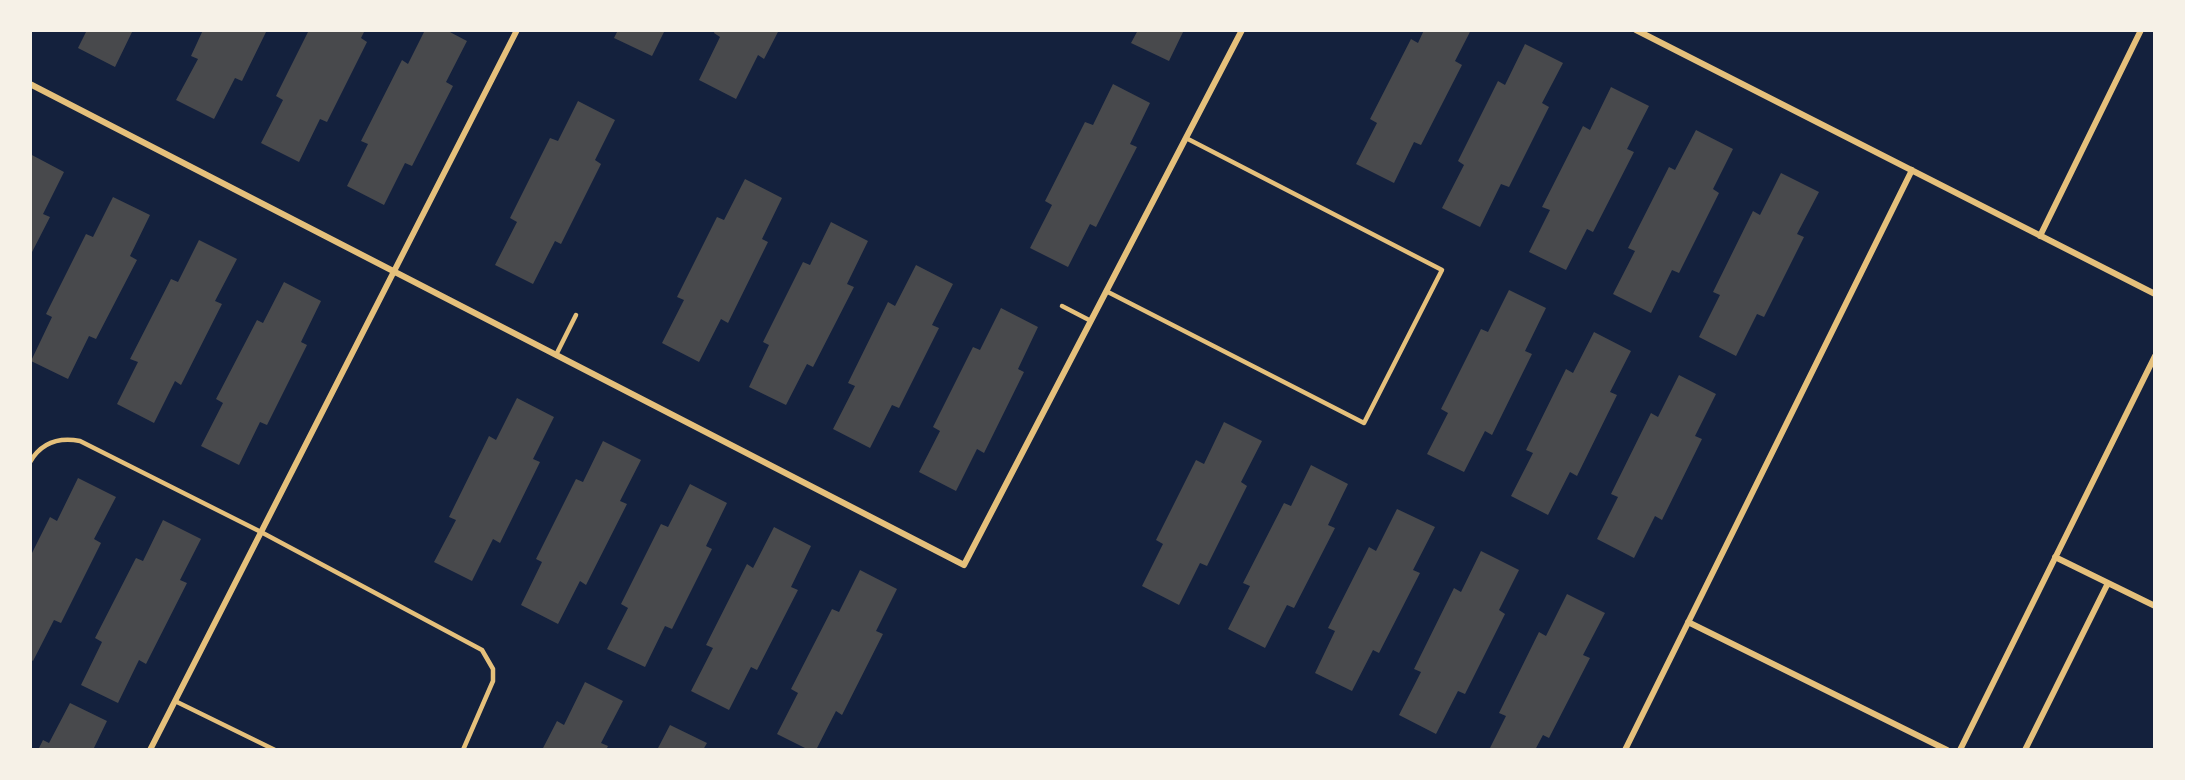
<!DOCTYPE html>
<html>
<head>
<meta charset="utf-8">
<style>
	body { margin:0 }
	#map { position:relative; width:2185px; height:780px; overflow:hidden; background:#14213d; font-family:"Titillium Web",sans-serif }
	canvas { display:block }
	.frame { position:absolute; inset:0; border:32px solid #f6f1e7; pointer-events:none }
</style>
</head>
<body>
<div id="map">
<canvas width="2185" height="780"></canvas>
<div class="frame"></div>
</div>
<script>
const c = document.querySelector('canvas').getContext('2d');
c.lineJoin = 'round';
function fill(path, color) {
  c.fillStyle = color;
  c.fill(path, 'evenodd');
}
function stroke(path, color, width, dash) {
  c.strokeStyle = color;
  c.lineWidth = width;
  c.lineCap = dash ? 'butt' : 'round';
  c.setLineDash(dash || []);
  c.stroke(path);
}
fill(new Path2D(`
	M87 30H133L115 67 78 48Z
	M203 30H267L242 81 235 78 214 119 176 100 198 59 191 56Z
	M309 30H365L361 38 367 42 327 122 320 119 299 162 261 143 283 100 276 96Z
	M425 30H446L467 41 446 82 453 86 412 166 405 163 384 205 347 186 368 144 361 141 402 60 408 64Z
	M618 30H665L652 56 614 38Z
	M715 30H779L764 59 758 55 736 99 699 80 720 37 714 33Z
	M1138 30H1184L1169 61 1131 43Z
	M1424 30H1471L1455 61 1462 65 1421 145 1414 142 1394 183 1356 164 1377 123 1370 119 1411 39 1418 43Z
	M1525 44 1563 63 1542 103 1549 107 1509 187 1501 184 1480 227 1442 208 1464 165 1458 161 1498 81 1505 85Z
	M1113 84 1150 103 1130 144 1137 147 1096 227 1090 224 1068 267 1030 248 1052 205 1045 201 1085 122 1093 125Z
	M1611 87 1649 106 1627 149 1634 152 1593 232 1587 229 1566 270 1529 252 1550 210 1542 207 1583 126 1590 130Z
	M578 101 615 120 595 160 601 164 561 244 555 241 533 284 495 265 517 222 510 218 550 138 558 141Z
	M1696 130 1733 149 1713 189 1719 193 1679 273 1672 270 1651 313 1613 294 1635 251 1628 248 1669 167 1675 170Z
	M30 154 64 172 43 214 50 217 30 256Z
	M1781 173 1819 192 1797 234 1804 237 1764 317 1757 314 1736 356 1699 337 1720 295 1713 292 1753 211 1760 215Z
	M745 179 782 198 762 239 768 242 728 323 721 319 699 362 662 343 684 300 677 297 717 217 724 220Z
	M113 197 150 215 130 256 137 260 96 339 89 336 68 379 31 361 52 317 46 314 86 234 93 237Z
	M831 222 868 241 847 284 854 287 813 367 807 364 786 405 749 387 769 345 763 342 803 262 810 265Z
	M199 240 237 259 215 301 222 304 181 385 175 381 154 423 117 404 138 362 130 359 171 279 178 282Z
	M916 265 953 284 932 325 939 328 899 408 892 405 870 448 833 429 855 386 848 383 888 302 895 306Z
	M284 282 321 301 301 342 307 345 267 425 260 422 239 465 201 446 223 403 216 399 257 320 263 323Z
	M1509 290 1546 308 1525 351 1532 354 1492 435 1485 431 1464 472 1427 454 1448 413 1441 409 1481 329 1488 332Z
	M1001 308 1038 327 1018 369 1024 372 984 453 977 449 956 491 919 472 940 431 933 427 973 347 980 350Z
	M1594 332 1631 351 1610 392 1617 395 1577 476 1570 472 1548 515 1511 496 1533 453 1526 450 1566 369 1573 373Z
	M1679 375 1716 394 1695 436 1702 439 1662 520 1655 516 1634 558 1597 539 1618 497 1611 494 1651 413 1658 417Z
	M517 398 554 417 533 459 540 462 500 543 493 539 472 581 434 562 456 520 449 517 489 436 496 440Z
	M1224 422 1262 441 1241 482 1247 486 1207 566 1200 563 1179 605 1142 586 1163 544 1156 540 1196 460 1204 464Z
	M603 441 641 460 620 501 627 504 586 585 580 581 558 624 521 605 542 562 536 559 576 479 583 482Z
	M1311 465 1348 484 1328 525 1335 528 1294 608 1287 605 1265 648 1228 629 1250 586 1243 583 1284 503 1291 506Z
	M78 478 116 497 94 539 101 543 61 623 54 620 33 661 30 659V557L50 517 57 521Z
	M690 484 727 503 706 546 712 549 672 629 665 626 645 667 607 649 628 608 621 604 661 524 668 527Z
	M1397 509 1435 527 1413 570 1420 573 1379 653 1373 650 1352 691 1315 673 1335 631 1328 628 1369 547 1376 551Z
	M163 520 201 539 180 580 187 583 146 664 139 660 118 703 81 685 102 642 95 638 136 558 143 561Z
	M774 527 811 546 791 587 798 590 757 670 751 667 729 710 691 691 713 648 706 645 747 564 753 568Z
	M1481 551 1519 570 1499 610 1505 614 1465 694 1458 691 1436 734 1399 715 1421 672 1414 669 1454 588 1461 592Z
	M860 570 897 589 876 631 883 634 842 715 836 711 816 750H809L777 734 798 693 791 689 832 609 839 612Z
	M1567 594 1605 613 1583 655 1590 658 1549 738 1543 735 1535 750H1489L1506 716 1499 713 1539 632 1546 636Z
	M585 682 623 701 601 743 608 746 606 750H542L557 721 564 725Z
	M70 703 107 721 93 750H38L43 740 49 743Z
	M670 725 707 743 703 750H657Z`), '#48494c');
stroke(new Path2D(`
	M1106 291 1364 423 1442 270 1186 138
	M1062 306 1091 321
	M556 355 576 315
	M30 462C41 443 59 437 80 441L261 532 482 650 493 669V681L463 750
	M175 701 275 750`), '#e5c07b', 4.5);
stroke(new Path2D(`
	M1636 30 2155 294
	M30 84 964 565 1242 30
	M2040 236 2141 30
	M2055 557 2155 606
	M1688 622 1947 750
	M150 750 517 30
	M1625 750 1912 170
	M1960 750 2155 356
	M2025 750 2108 583`), '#e5c07b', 6);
</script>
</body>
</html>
